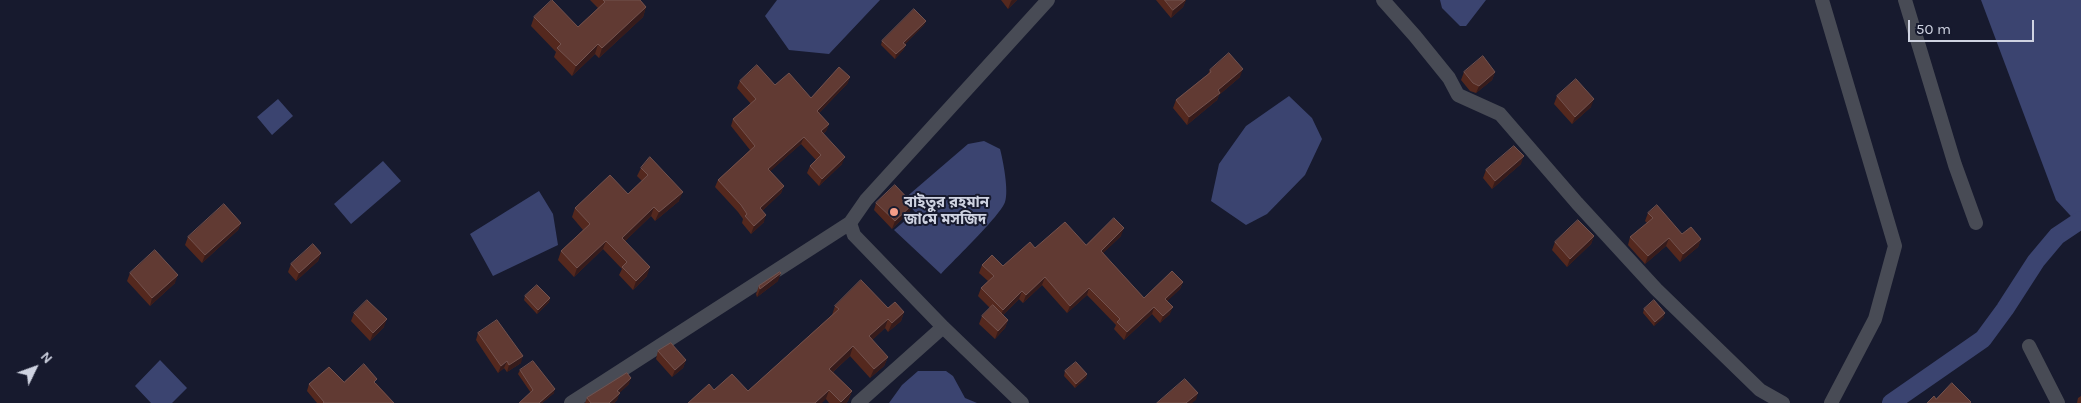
<!DOCTYPE html>
<html>
<head>
<meta charset="utf-8">
<style>
	body { margin:0 }
	#map { position:relative; width:2081px; height:403px; overflow:hidden; background:#171a2e; font-family:Karla,sans-serif }
	canvas { display:block }
	.north { position:absolute; left:10px; top:343px; width:50px; height:50px; -webkit-text-stroke:4px #171a2e; paint-order:stroke; rotate:48deg; font-size:14px; font-weight:700; line-height:20px; text-align:center; color:#cfd3e1 }
	.north::after { content:''; display:block; margin:auto; width:18px; height:22px; background:#cfd3e1; clip-path:polygon(50% 0,100% 100%,50% 72%,0 100%) }
	.scale { position:absolute; left:1908px; top:20px; width:126px; height:22px; box-sizing:border-box; border:2px solid #cfd3e1; border-top:0; padding-left:6px; font-size:15px; line-height:18px; white-space:nowrap; color:#cfd3e1; -webkit-text-stroke:4px #171a2e; paint-order:stroke }
</style>
</head>
<body>
<div id="map">
<canvas width="2081" height="403"></canvas>
<div class="north">N</div>
<div class="scale">50 m</div>
</div>
<script>
const c = document.querySelector('canvas').getContext('2d');
c.lineJoin = 'round';
function fill(path, color) {
  c.fillStyle = color;
  c.fill(path, 'evenodd');
}
function stroke(path, color, width, dash) {
  c.strokeStyle = color;
  c.lineWidth = width;
  c.lineCap = dash ? 'butt' : 'round';
  c.setLineDash(dash || []);
  c.stroke(path);
}
function write(font, color, halo, rows, align = 'center') {
  c.font = font + ' Karla,"Noto Sans Bengali",sans-serif';
  c.lineWidth = 4;
  c.setLineDash([]);
  c.textBaseline = 'middle';
  c.strokeStyle = halo;
  c.fillStyle = color;
  for (const [text, x, y, turn = 0] of rows) {
    c.save();
    c.translate(x, y);
    c.rotate((+turn || 0) * Math.PI / 180);
    c.textAlign = isNaN(turn) ? turn : align;
    if (halo) c.strokeText(text, 0, 0);
    c.fillText(text, 0, 0);
    c.restore();
  }
}
fill(new Path2D(`
	M777 0H880L829 54 789 50 765 16Z
	M1440 0H1486L1466 26H1460L1442 8Z
	M1981 0H2081V227L2056 200Z
	M1289 96 1312 118 1322 139 1305 175 1267 214 1246 225 1211 201 1219 164 1246 126Z
	M278 99 293 116 272 135 257 117Z
	M984 141 1000 149C1003 160 1009 191 1005 202 1001 215 953 261 941 274L894 230 915 212 904 199 968 144Z
	M383 161 401 181 351 224 334 204Z
	M539 191 553 214 558 245 493 276 470 234Z
	M160 360 187 388 172 403H151L135 386Z
	M918 371H946L953 376 965 398 977 403H889L902 385Z`), '#3b4470');
stroke(new Path2D(`
	M1891 403 1983 339 2005 309 2036 261 2057 236 2081 220`), '#3b4470', 18);
stroke(new Path2D(`
	M1383 0 1415 36 1449 78 1458 95 1500 114 1577 203 1656 289 1760 390 1783 403
	M1822 0 1895 246 1875 319 1831 403
	M1905 0 1955 165 1976 223
	M2029 346 2058 403
	M571 403 850 223
	M858 403 943 327
	M1022 403 943 327 854 235 850 223 866 200 1048 0`), '#484b55', 14);
fill(new Path2D(`
	M590 0H640L646 7 643 17 599 58 595 54 572 76 554 57 556 52 531 26 534 17 578 27 598 8Z
	M1001 0H1017L1008 9Z
	M1156 0H1186L1183 7 1171 18Z
	M926 21 924 25 905 44 904 49 895 59 881 45 882 41Z
	M1210 70 1240 77 1219 95 1217 100 1187 125 1173 108 1176 100 1208 74Z
	M1464 72H1495L1492 80 1476 93 1470 91 1461 80Z
	M850 77 847 84 819 113 829 124 826 131 823 134 842 164 819 186 807 173 810 166 816 160 801 144 770 171 784 186 781 193 762 211 764 222 751 234 742 223 743 219 738 212 715 187 718 180 750 150 731 126 733 119 751 104 737 88 740 81 775 85 811 98Z
	M1557 96 1591 107 1572 124 1554 104Z
	M1521 164 1492 189 1483 178 1486 170Z
	M641 168 679 201 655 221 651 216 625 241 647 276 633 290 619 275 622 269 603 249 574 277 558 260 561 251 583 230 572 217 575 208 628 194 642 181 637 176Z
	M876 203 910 211 892 229 874 210Z
	M1648 213 1682 234 1701 239 1698 247 1680 262 1666 246 1645 264 1628 245 1630 237 1647 223 1645 221Z
	M241 223 238 230 202 263 185 245 188 237Z
	M1121 236 1103 253 1144 298 1183 282 1180 289 1167 301 1170 314 1160 323 1152 314 1124 340 1114 329 1116 325 1087 295 1067 313 1042 285 1023 303 1019 299 1003 315 1008 320 1005 328 995 339 979 324 982 316 990 308 978 296 981 288 988 281 979 273 982 265 1003 266Z
	M1594 236 1591 244 1567 267 1552 250 1555 242Z
	M321 253 318 261 296 281 288 272 291 264Z
	M130 273 175 283 150 306 127 281Z
	M778 281 757 297 756 294 759 286Z
	M525 296 550 298 549 302 537 314 524 300Z
	M835 306 888 308 904 312 901 321 888 332 885 328 872 340 888 357 884 366 870 378 850 356 833 372 852 391 848 401 846 403H829L826 399 714 390 748 391 832 315Z
	M1644 309 1664 317 1654 326 1643 313Z
	M354 313 384 327 370 341 351 321Z
	M478 333 521 363 507 372 504 368 498 373 476 340Z
	M658 351 686 360 683 368 672 377 656 359Z
	M520 370 554 393 542 403H519L531 393 518 374Z
	M1065 371 1087 374 1086 378 1075 388 1064 376Z
	M376 383 394 403H317L307 391 309 384Z
	M629 384 619 393 617 400 614 403H585L587 398Z
	M2081 396V403H2077L2078 398Z`), '#54281e');
fill(new Path2D(`
	M1012 0H1017L1008 9 1011 1Z
	M1186 0 1183 7 1171 18 1173 10Z
	M646 7 643 17 599 58 602 48Z
	M926 21 924 25 902 47 903 43Z
	M598 44 595 54 572 76 576 66Z
	M906 45 904 49 895 59 896 54Z
	M1243 69 1240 77 1219 95 1217 100 1187 125 1189 117 1218 90Z
	M1495 72 1492 80 1476 93 1479 86Z
	M850 77 847 84 814 118 817 111Z
	M1594 99 1591 107 1572 124 1575 117Z
	M829 124 826 131 818 138 821 131Z
	M804 137 801 144 765 176 768 169Z
	M1524 156 1521 164 1492 189 1495 181Z
	M845 157 842 164 819 186 822 179Z
	M784 186 781 193 757 216 760 208Z
	M683 192 679 201 655 221 659 212Z
	M913 204 910 211 892 229 895 221Z
	M654 207 651 216 619 247 622 238Z
	M766 215 764 222 751 234 754 226Z
	M241 223 238 230 202 263 205 255Z
	M1124 228 1121 236 1098 258 1101 251Z
	M1594 236 1591 244 1567 267 1570 259Z
	M1669 238 1666 246 1645 264 1648 256Z
	M1701 239 1698 247 1680 262 1683 254Z
	M606 241 603 249 574 277 577 268Z
	M321 253 318 261 296 281 299 273Z
	M650 267 647 276 633 290 636 281Z
	M781 273 778 281 757 297 760 289Z
	M178 275 175 283 150 306 152 298Z
	M1045 277 1042 285 1023 303 1026 295Z
	M1183 282 1180 289 1162 306 1165 299Z
	M1089 288 1087 295 1067 313 1070 306Z
	M1022 291 1019 299 1000 318 1003 310Z
	M550 298 549 302 537 314 538 310Z
	M1154 307 1152 314 1124 340 1127 332Z
	M1173 307 1170 314 1160 323 1163 316Z
	M904 312 901 321 888 332 892 323Z
	M1665 313 1664 317 1654 326 1655 322Z
	M387 319 384 327 370 341 373 333Z
	M888 319 885 328 866 346 869 336Z
	M1008 320 1005 328 995 339 998 331Z
	M853 346 850 356 826 378 829 369Z
	M523 356 521 363 507 372 509 365Z
	M888 357 884 366 870 378 874 369Z
	M686 360 683 368 672 377 675 370Z
	M507 361 504 368 498 373 501 366Z
	M1087 374 1086 378 1075 388 1076 384Z
	M631 378 629 384 615 397 617 391Z
	M555 389 554 393 542 403H539Z
	M829 390 826 399 822 403H815Z
	M852 391 848 401 846 403H840Z
	M620 393 617 400 614 403H609Z
	M1198 393 1196 400 1192 403H1186Z`), '#361b1b');
const building = new Path2D(`
	M552 0 578 27 605 2 603 0H640L646 7 602 48 598 44 576 66 557 48 561 44 534 17Z
	M1165 0H1185L1173 10Z
	M914 9 926 21 903 43 906 45 896 54 882 41Z
	M1229 53 1243 69 1218 90 1220 93 1189 117 1176 100 1211 72 1210 70Z
	M1483 56 1495 72 1479 86 1473 83 1464 72Z
	M757 65 775 85 789 73 811 98 839 67 850 77 817 111 829 124 821 131 845 157 822 179 810 166 821 155 804 137 768 169 784 186 760 208 766 215 754 226 745 216 747 214 741 205 718 180 755 146 733 119 756 99 740 81Z
	M1576 79 1594 99 1575 117 1557 96Z
	M1514 146 1524 156 1495 181 1486 170Z
	M650 157 683 192 659 212 654 207 622 238 650 267 636 281 622 267 627 262 606 241 577 268 561 251 590 224 575 208 610 175 628 194 648 175 641 168Z
	M895 185 913 204 895 221 876 203Z
	M224 204 241 223 205 255 188 237Z
	M1657 205 1682 234 1691 227 1701 239 1683 254 1669 238 1648 256 1630 237 1653 218 1648 213Z
	M1114 218 1124 228 1101 251 1144 298 1172 271 1183 282 1165 299 1173 307 1163 316 1154 307 1127 332 1117 322 1120 319 1089 288 1070 306 1045 277 1026 295 1022 291 1003 310 981 288 994 276 982 265 992 255 1003 266 1030 242 1035 248 1065 222 1086 245Z
	M1578 220 1594 236 1570 259 1555 242Z
	M313 244 321 253 299 273 291 264Z
	M155 250 178 275 152 298 130 273Z
	M780 272 781 273 760 289 759 286Z
	M861 280 888 308 895 302 904 312 892 323 888 319 869 336 888 357 874 369 853 346 829 369 852 391 841 402 829 390 815 403H688L709 384 714 390 732 374 748 391 839 309 835 306Z
	M537 285 550 298 538 310 525 296Z
	M367 300 387 319 373 333 354 313Z
	M1654 300 1665 313 1655 322 1644 309Z
	M993 305 1008 320 998 331 982 316Z
	M497 320 523 356 509 365 507 361 501 366 478 333Z
	M671 343 686 360 675 370 658 351Z
	M533 361 555 389 539 403H519L533 390 520 370Z
	M1076 362 1087 374 1076 384 1065 371Z
	M364 364 377 379 374 382 394 403H323L324 402 309 384 329 367 344 382Z
	M627 373 631 378 617 391 620 393 609 403H591L587 398Z
	M1185 379 1198 393 1186 403H1157Z
	M1952 383 1971 402 1970 403H1927L1934 396 1936 399Z`);
fill(building, '#613a33');
stroke(building, '#73524e', 1);
for (const [x, y, r, color] of [
	[894,212,5,"#f49e88"]
]) {
  const dot = new Path2D();
  dot.arc(x, y, r, 0, 2 * Math.PI);
  c.fillStyle = color;
  c.fill(dot);
  stroke(dot, '#171a2e', 2);
}
write('bold 15px', '#cfd3e1', '#171a2e', [
	["বাইতুর রহমান",904,203],
	["জা‌মে মস‌জিদ",904,220]
], 'left');
</script>
</body>
</html>
